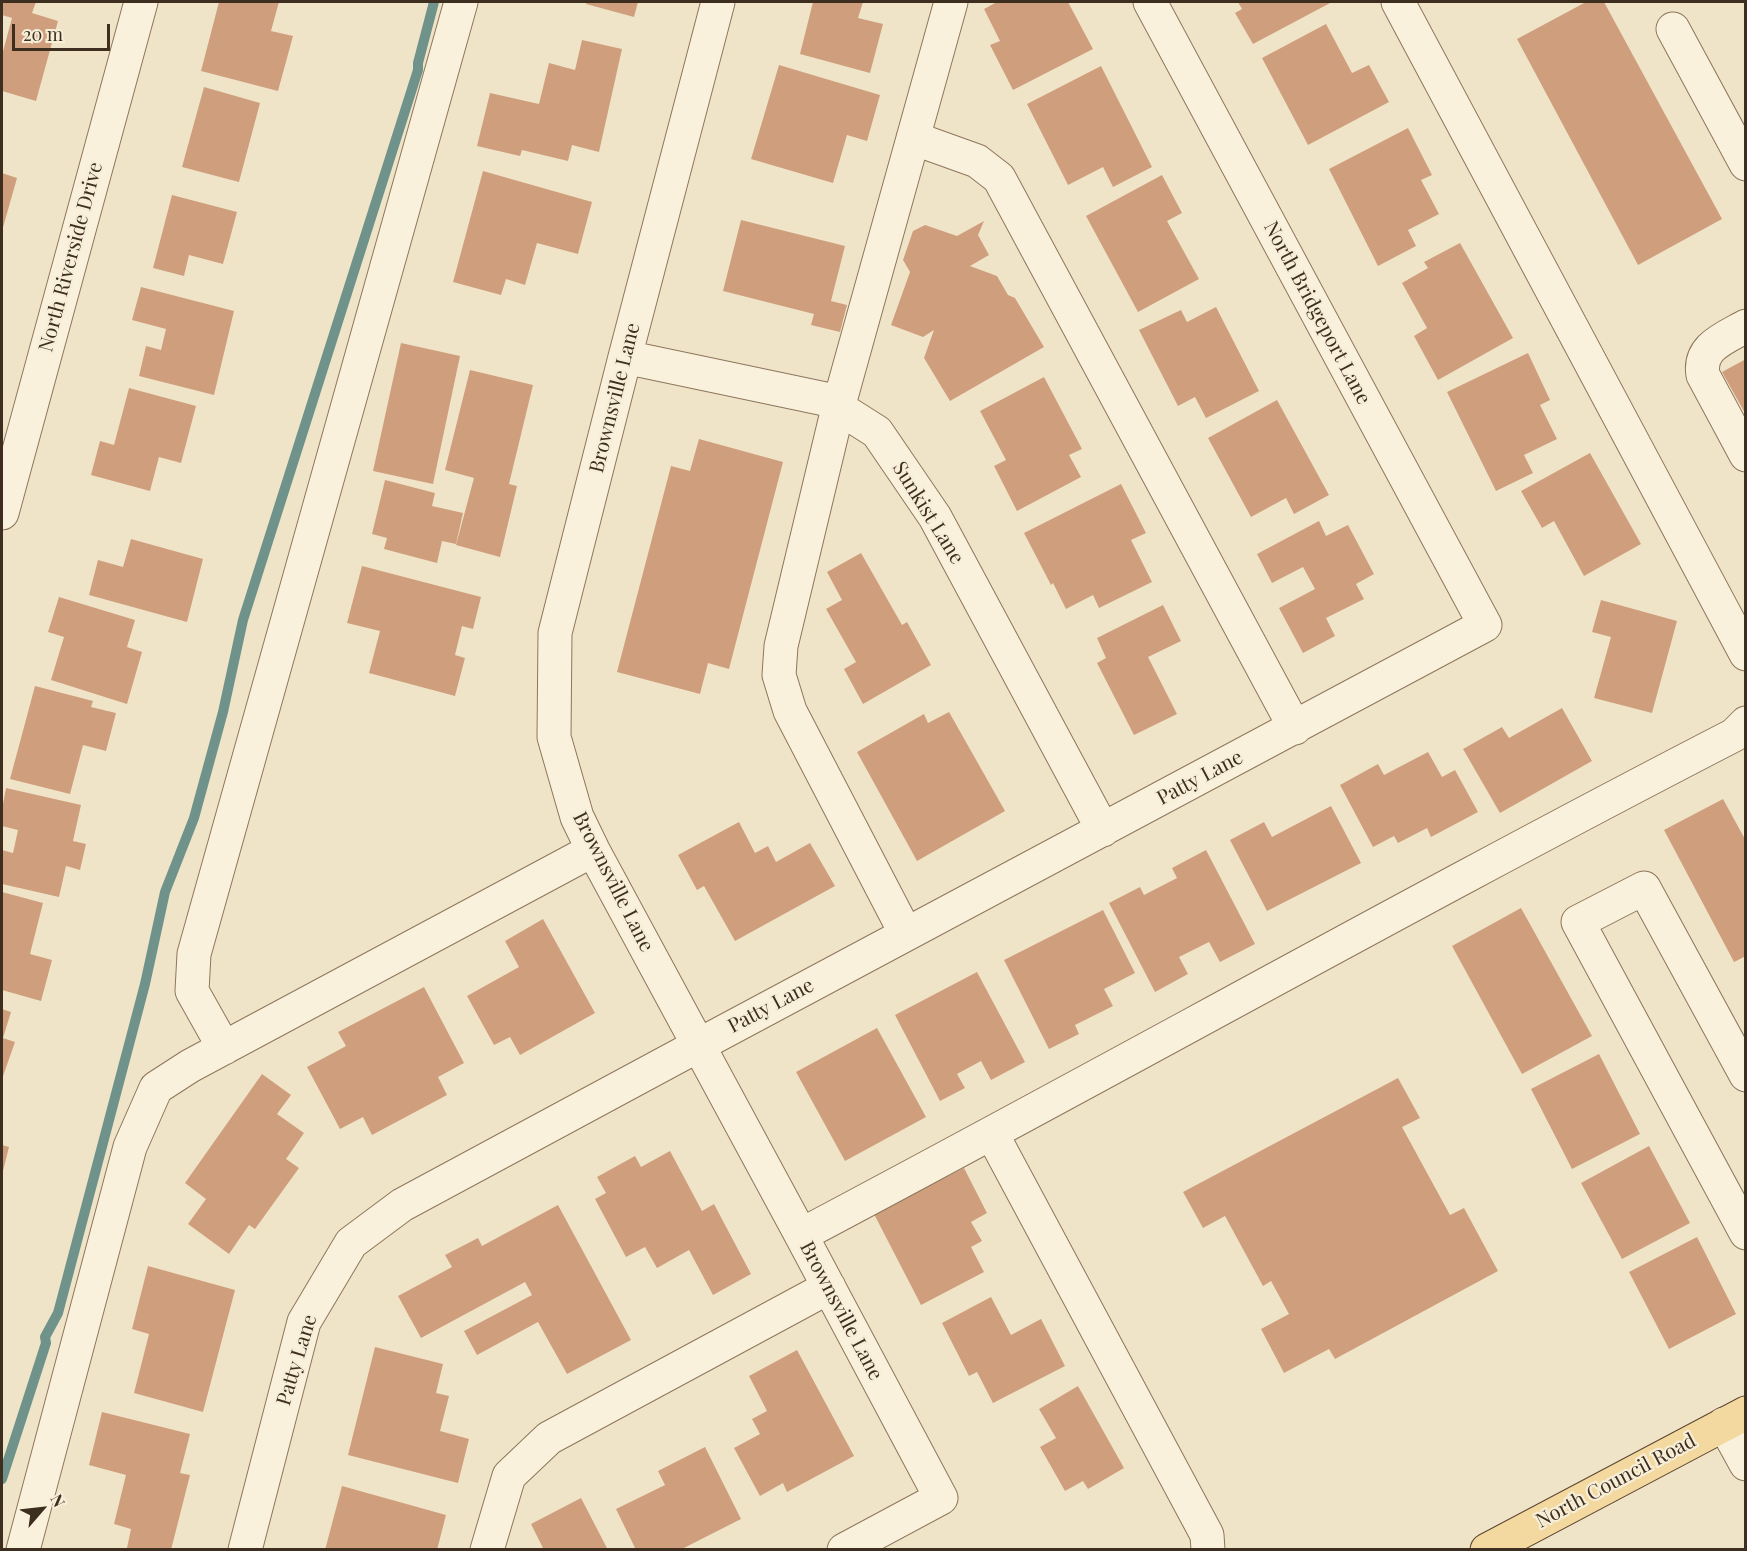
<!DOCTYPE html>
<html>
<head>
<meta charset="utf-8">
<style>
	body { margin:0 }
	#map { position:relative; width:1747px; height:1551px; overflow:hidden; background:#f0e4c8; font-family:"Playfair Display",serif }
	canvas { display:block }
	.frame { position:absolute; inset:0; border:3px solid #3d2e20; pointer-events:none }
	.north { position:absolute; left:12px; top:1479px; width:60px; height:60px; -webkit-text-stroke:4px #f7eed8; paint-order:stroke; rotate:62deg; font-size:16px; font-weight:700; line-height:24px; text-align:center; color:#3d2e20 }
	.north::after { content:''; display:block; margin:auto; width:21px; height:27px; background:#3d2e20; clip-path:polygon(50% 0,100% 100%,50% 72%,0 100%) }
	.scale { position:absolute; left:12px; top:24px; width:98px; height:27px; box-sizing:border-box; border:3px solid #3d2e20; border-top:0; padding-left:8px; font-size:18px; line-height:21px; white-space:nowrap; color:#3d2e20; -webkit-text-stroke:4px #f7eed8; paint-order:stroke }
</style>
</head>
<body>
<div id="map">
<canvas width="1747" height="1551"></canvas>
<div class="frame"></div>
<div class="north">N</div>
<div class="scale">20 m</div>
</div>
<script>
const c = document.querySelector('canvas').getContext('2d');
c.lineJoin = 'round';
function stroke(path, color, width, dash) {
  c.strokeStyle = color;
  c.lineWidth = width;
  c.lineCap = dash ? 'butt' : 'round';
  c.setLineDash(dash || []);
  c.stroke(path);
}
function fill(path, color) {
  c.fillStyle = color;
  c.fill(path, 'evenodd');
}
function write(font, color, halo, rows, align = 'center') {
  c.font = font + ' "Playfair Display",serif';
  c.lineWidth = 4.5;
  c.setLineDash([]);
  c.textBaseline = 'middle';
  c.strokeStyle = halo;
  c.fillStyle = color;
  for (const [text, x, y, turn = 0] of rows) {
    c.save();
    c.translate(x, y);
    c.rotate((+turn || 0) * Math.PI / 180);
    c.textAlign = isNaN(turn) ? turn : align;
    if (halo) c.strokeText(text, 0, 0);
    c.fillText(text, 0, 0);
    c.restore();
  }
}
stroke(new Path2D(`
	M2 1479 46 1343 45 1337 58 1313 145 984 165 892 194 818 223 712 243 620 418 70V63L434 2`), '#6f938a', 10);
fill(new Path2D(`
	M2 2H36L32 13 58 21 36 101 2 91V55L12 18 2 15Z
	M219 2H279L271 31 293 36 278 91 201 71Z
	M587 2H638L634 17 586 4Z
	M813 2H863L858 18 883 24 870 73 800 54Z
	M997 2H1068L1093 49 1013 90 990 45 1000 41 984 9Z
	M1238 2H1332L1253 44 1235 13 1242 9Z
	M1586 2H1604L1722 219 1638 265 1517 39Z
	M1326 24 1352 73 1369 65 1389 102 1308 145 1262 58Z
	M582 40 622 49 599 152 572 145 568 161 522 150 520 156 477 146 490 93 539 104 549 63 575 70Z
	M779 65 880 95 867 141 847 135 833 183 751 159Z
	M1101 66 1152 167 1113 187 1103 167 1068 185 1027 104Z
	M204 87 260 103 239 182 182 167Z
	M1408 128 1432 175 1421 180 1439 214 1408 230 1416 246 1378 266 1329 169Z
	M483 171 592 202 578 254 537 243 525 285 506 279 501 295 453 282Z
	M2 173 17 178 2 231Z
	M1162 175 1182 213 1167 221 1199 279 1138 312 1086 216Z
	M172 195 237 212 223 264 189 255 184 276 153 268Z
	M741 220 845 246 831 301 847 305 840 332 811 325 814 314 723 291Z
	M984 221 978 235 989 255 970 266 997 276 1008 295 1015 298 1044 347 950 401 924 358 934 330 923 337 891 325 910 272 903 260 913 231 925 225 957 236Z
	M1460 243 1513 338 1438 380 1414 336 1427 328 1402 283 1428 268 1424 262Z
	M141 287 234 311 214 395 139 376 146 346 161 350 166 329 132 320Z
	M1216 307 1259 391 1206 418 1195 397 1178 406 1139 330 1181 310 1187 322Z
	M401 343 460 356 433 484 373 471Z
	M1528 353 1550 400 1540 405 1557 439 1524 455 1533 473 1496 491 1447 392Z
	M1746 359V415L1722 372Z
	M470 370 533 385 509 484 517 486 500 557 456 545 474 478 445 470Z
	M1044 377 1082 449 1069 455 1081 477 1017 511 994 466 1006 460 980 411Z
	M129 388 196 406 181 463 159 457 150 491 91 475 100 441 114 445Z
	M1277 400 1329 495 1294 514 1286 498 1251 517 1208 438Z
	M699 439 783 462 729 669 708 663 700 694 617 672 671 466 690 471Z
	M1590 453 1641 544 1584 576 1554 521 1542 528 1521 491Z
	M385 480 435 493 432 506 463 513 456 544 442 541 437 563 384 549 387 538 372 534Z
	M1121 484 1146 533 1131 540 1152 582 1099 608 1093 595 1066 609 1053 583 1051 585 1024 533Z
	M1319 521 1326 536 1348 525 1374 574 1356 584 1364 599 1326 618 1335 636 1303 653 1279 608 1315 589 1303 567 1272 583 1257 554Z
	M131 539 203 559 187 622 89 595 98 560 123 567Z
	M861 553 902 625 907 622 931 665 863 704 844 669 856 662 826 609 842 600 827 572Z
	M362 566 481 597 473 629 462 626 455 655 465 658 455 696 369 673 380 631 347 623Z
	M59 597 135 620 127 647 142 652 127 704 51 680 64 637 48 632Z
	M1601 600 1677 621 1652 713 1594 698 1611 637 1592 632Z
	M1163 605 1181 641 1148 657 1177 714 1134 735 1097 663 1106 658 1097 638Z
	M35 686 93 701 91 707 116 713 106 751 83 745 70 794 10 779Z
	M1562 708 1592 761 1500 813 1463 749 1502 727 1509 738Z
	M949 712 1005 811 917 861 857 752 924 714 928 723Z
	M1428 752 1442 777 1455 770 1478 812 1431 837 1427 828 1398 843 1394 836 1373 847 1340 785 1378 764 1384 775Z
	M6 788 81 805 73 841 86 844 80 870 66 866 59 897 2 884V850L13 853 18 830 2 826V809Z
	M1723 799 1746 841V956L1734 962 1664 830Z
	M1331 806 1361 863 1267 911 1230 840 1264 822 1272 837Z
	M739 822 755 853 768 846 776 862 810 843 835 886 735 941 704 886 697 890 678 855Z
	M1206 850 1255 944 1220 962 1209 942 1179 957 1188 974 1155 992 1109 903 1140 887 1144 895 1177 878 1172 868Z
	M2 892 43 903 30 954 52 960 41 1001 2 990Z
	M1521 908 1592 1036 1522 1074 1452 946Z
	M1103 910 1135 973 1104 989 1113 1006 1075 1025 1079 1034 1049 1049 1004 960Z
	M543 919 595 1013 520 1055 510 1037 494 1045 467 996 519 967 505 941Z
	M977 972 1025 1062 991 1080 981 1061 957 1074 965 1088 940 1101 895 1015Z
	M424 987 464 1063 438 1077 447 1095 372 1135 363 1117 340 1129 307 1067 346 1046 338 1032Z
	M2 1009 11 1012 3 1038 15 1042 2 1079Z
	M877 1028 926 1117 845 1161 796 1072Z
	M1599 1054 1640 1134 1572 1169 1531 1089Z
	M262 1074 291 1095 277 1114 304 1133 286 1159 299 1168 255 1229 249 1225 229 1254 188 1224 206 1199 185 1183Z
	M1398 1078 1420 1118 1402 1127 1450 1215 1464 1208 1498 1271 1335 1359 1329 1349 1284 1373 1261 1329 1289 1314 1271 1281 1263 1286 1225 1216 1203 1228 1183 1192Z
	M2 1145 9 1147 2 1175Z
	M1649 1146 1690 1223 1622 1259 1581 1183Z
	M670 1151 702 1211 714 1204 751 1274 713 1295 689 1250 657 1268 645 1247 626 1257 595 1199 606 1193 597 1177 635 1156 641 1167Z
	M964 1168 987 1213 971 1222 982 1241 971 1247 984 1272 921 1305 874 1214Z
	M558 1205 631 1340 567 1374 538 1322 477 1355 464 1331 532 1295 525 1282 421 1338 398 1296 452 1267 445 1255 478 1238 482 1246Z
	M1697 1237 1736 1314 1669 1349 1629 1272Z
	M148 1266 235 1290 203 1412 134 1393 149 1334 132 1329Z
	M991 1297 1011 1335 1041 1319 1065 1366 993 1403 977 1372 969 1376 942 1323Z
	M375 1347 443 1364 436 1393 449 1396 440 1431 469 1439 458 1483 348 1455Z
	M797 1350 854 1456 787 1492 783 1483 760 1496 734 1448 760 1434 752 1419 767 1411 749 1376Z
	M1078 1386 1124 1468 1088 1489 1083 1481 1065 1491 1040 1447 1056 1438 1039 1409Z
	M102 1412 190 1434 180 1473 190 1475 171 1550H134L127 1548 131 1529 114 1524 126 1475 89 1465Z
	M705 1447 741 1519 680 1550H636L616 1509 665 1485 658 1471Z
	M342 1486 446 1515 437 1550H325Z
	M581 1498 608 1550H544L531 1524Z`), '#cf9f7d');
const minor = new Path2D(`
	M718 2 625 357 555 633 554 737 577 817 593 850 801 1235 941 1498 844 1550
	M1398 2 1746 654
	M1673 29 1746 164
	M913 138 977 161 999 178 1295 728
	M1746 326C1725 338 1698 347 1703 375L1746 455
	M625 357 825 399 877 432 935 517 1103 830
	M2 513 141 2
	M906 934 790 711 779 675 781 646 838 408 951 2
	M224 1048 192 991 194 954 461 2
	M1746 1075 1644 888 1578 922 1746 1233
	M992 1134 1207 1535 1208 1550
	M801 1235C1113 1070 1420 897 1734 735L1746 723
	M1724 1424 1746 1464
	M23 1550 130 1147 156 1088 190 1066 593 850
	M245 1550 304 1322 351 1243 402 1205 699 1045 1485 625 1150 2
	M487 1550 509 1476 549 1438 829 1287`);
const major = new Path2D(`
	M1487 1550 1746 1413`);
stroke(minor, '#8d765c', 35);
stroke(major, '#5b4430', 35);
stroke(minor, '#faf1dc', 33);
stroke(major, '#f3d9a0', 33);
write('20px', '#3d2e20', '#f7eed8', [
	["North Riverside Drive",71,257,-75],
	["North Bridgeport Lane",1317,313,62],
	["Brownsville Lane",615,398,-76],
	["Sunkist Lane",928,513,58],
	["Patty Lane",1200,778,-28],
	["Brownsville Lane",613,882,63],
	["Patty Lane",771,1006,-28],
	["Brownsville Lane",841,1311,62],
	["Patty Lane",297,1360,-73],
	["North Council Road",1616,1481,-28]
]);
</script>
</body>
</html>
